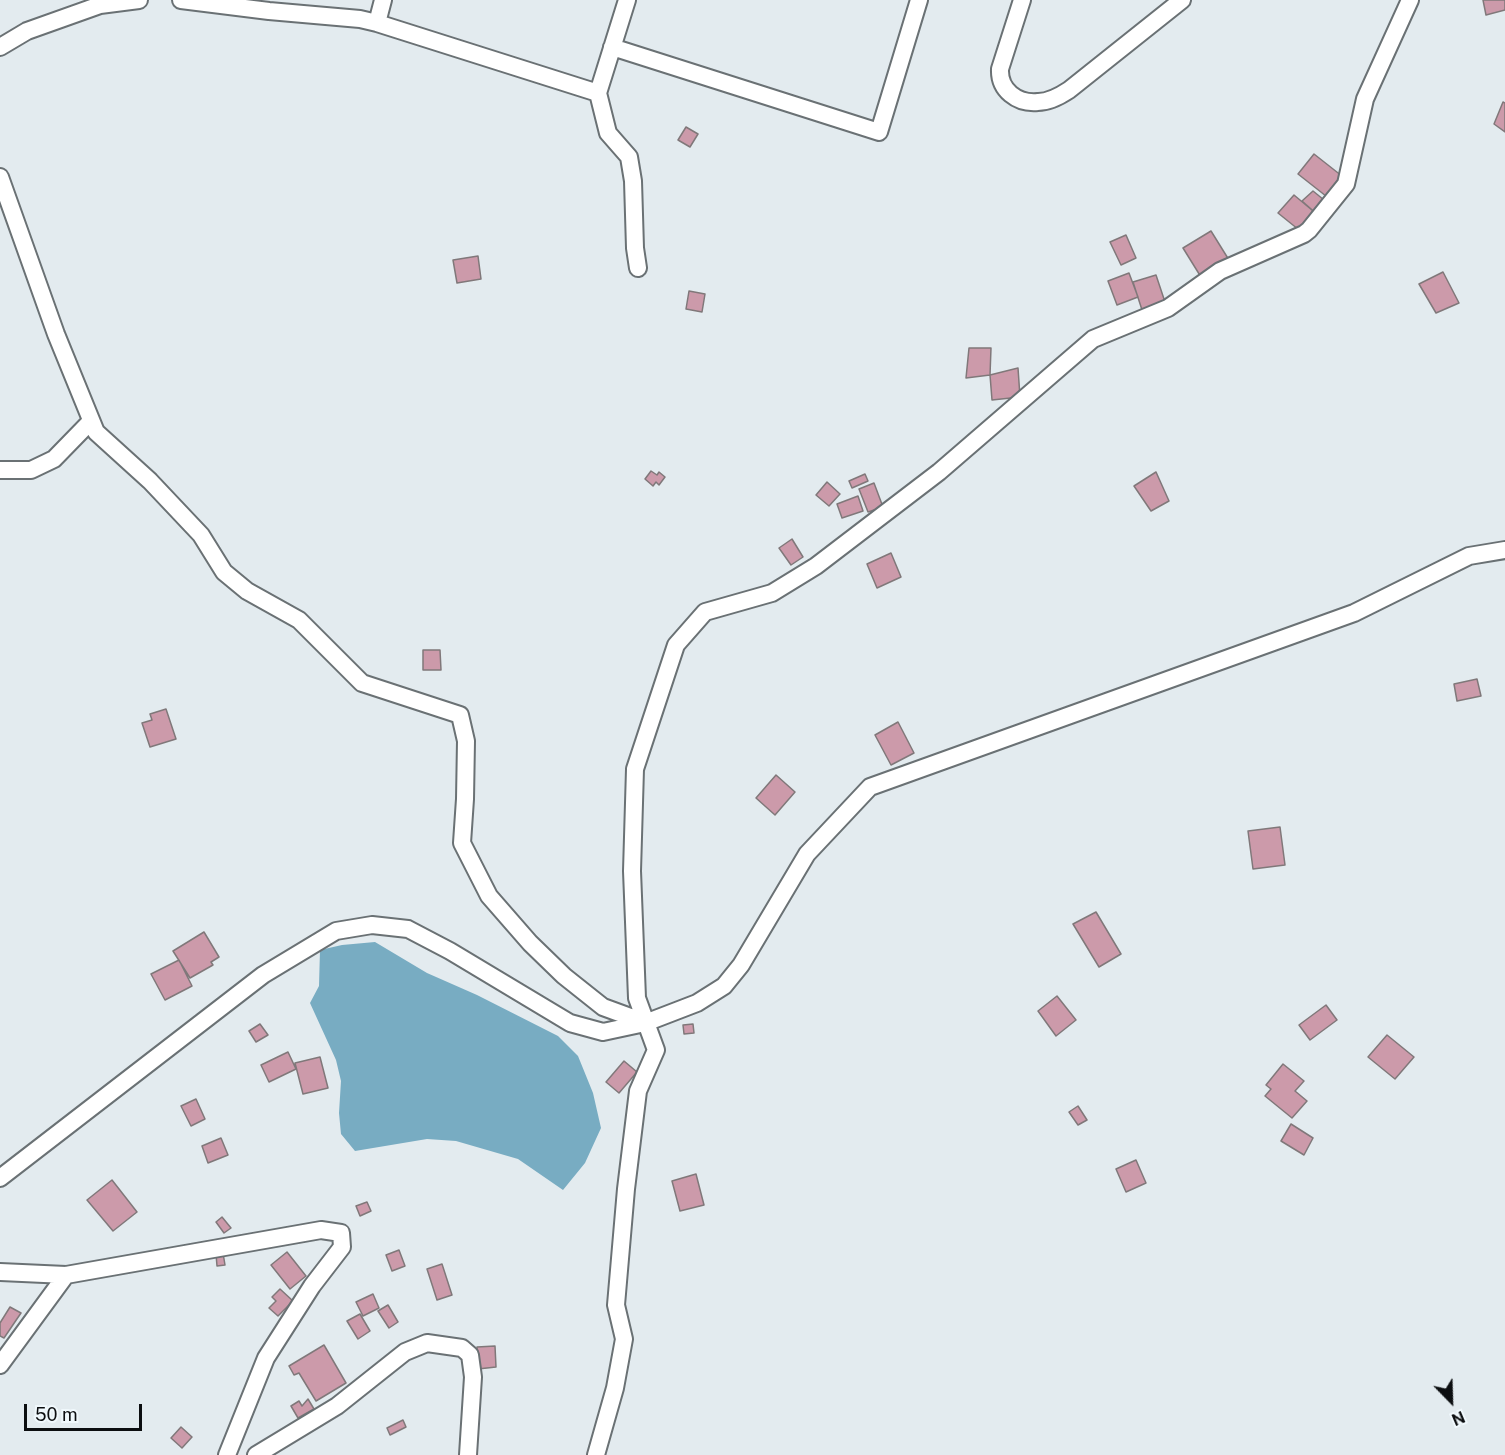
<!DOCTYPE html>
<html>
<head>
<meta charset="utf-8">
<style>
	body { margin:0 }
	#map { position:relative; width:1505px; height:1455px; overflow:hidden; background:#e3ebef; font-family:"Public Sans",sans-serif }
	canvas { display:block }
	.north { position:absolute; left:1421px; top:1371px; width:60px; height:60px; -webkit-text-stroke:4px #f0f8fc; paint-order:stroke; rotate:157deg; font-size:16px; font-weight:700; line-height:24px; text-align:center; color:#0c0e10 }
	.north::after { content:''; display:block; margin:auto; width:21px; height:27px; background:#0c0e10; clip-path:polygon(50% 0,100% 100%,50% 72%,0 100%) }
	.scale { position:absolute; left:24px; top:1404px; width:118px; height:27px; box-sizing:border-box; border:3px solid #0c0e10; border-top:0; padding-left:8px; font-size:18px; line-height:21px; white-space:nowrap; color:#0c0e10; -webkit-text-stroke:4px #f0f8fc; paint-order:stroke }
</style>
</head>
<body>
<div id="map">
<canvas width="1505" height="1455"></canvas>
<div class="north">N</div>
<div class="scale">50 m</div>
</div>
<script>
const c = document.querySelector('canvas').getContext('2d');
c.lineJoin = 'round';
function fill(path, color) {
  c.fillStyle = color;
  c.fill(path, 'evenodd');
}
function stroke(path, color, width, dash) {
  c.strokeStyle = color;
  c.lineWidth = width;
  c.lineCap = dash ? 'butt' : 'round';
  c.setLineDash(dash || []);
  c.stroke(path);
}
fill(new Path2D(`
	M375 942 427 973 477 995 558 1036 578 1056 593 1093 601 1128 585 1163 563 1190 518 1159 456 1141 427 1139 355 1151 341 1134 339 1113 341 1081 336 1060 310 1003 319 986 320 950 342 945Z`), '#78acc2');
const building = new Path2D(`
	M1483 0H1505V10L1486 15Z
	M1503 102 1505 103V132L1494 124Z
	M686 127 698 134 690 147 678 140Z
	M1314 154 1347 180 1331 200 1298 174Z
	M1313 191 1329 204 1319 216 1302 201Z
	M1294 195 1319 216 1304 234 1278 213Z
	M1211 231 1229 260 1201 277 1183 248Z
	M1126 235 1136 258 1121 265 1110 242Z
	M478 256 481 279 457 283 453 260Z
	M1443 272 1459 303 1436 313 1419 284Z
	M1129 273 1138 297 1117 305 1108 281Z
	M1156 275 1166 305 1143 313 1133 282Z
	M689 291 705 294 702 312 686 309Z
	M969 348H991L990 375 966 378Z
	M1018 368 1020 397 992 400 990 375Z
	M651 471 657 475 659 472 665 477 659 485 656 482 653 486 645 479Z
	M1156 472 1169 501 1151 511 1134 486Z
	M865 474 868 481 852 488 849 481Z
	M827 482 840 494 829 506 816 495Z
	M874 483 883 507 868 512 859 489Z
	M858 496 863 511 842 518 837 504Z
	M792 539 803 557 791 565 779 548Z
	M891 553 901 577 877 588 867 564Z
	M423 650H440L441 670H423Z
	M1477 679 1481 696 1457 701 1454 684Z
	M166 709 176 739 150 747 142 723 152 720 150 714Z
	M898 722 914 753 891 765 875 735Z
	M776 775 795 792 775 815 756 798Z
	M1280 827 1285 865 1253 869 1248 831Z
	M1096 912 1121 954 1099 967 1073 924Z
	M204 932 219 957 211 962 213 965 190 978 173 951Z
	M179 960 192 986 165 1000 151 974Z
	M1057 996 1076 1020 1056 1036 1038 1011Z
	M1326 1005 1337 1020 1310 1040 1299 1025Z
	M260 1024 268 1035 256 1042 249 1031Z
	M693 1024 694 1033 684 1034 683 1025Z
	M1387 1035 1414 1057 1395 1079 1368 1057Z
	M288 1052 296 1069 269 1082 261 1065Z
	M320 1057 328 1088 303 1094 295 1063Z
	M624 1061 637 1072 619 1093 606 1082Z
	M1283 1064 1304 1081 1295 1091 1307 1101 1292 1118 1265 1096 1271 1089 1266 1085Z
	M196 1099 205 1119 191 1126 181 1106Z
	M1078 1106 1087 1120 1078 1125 1069 1112Z
	M1291 1124 1313 1138 1304 1155 1281 1141Z
	M221 1138 228 1155 208 1163 202 1146Z
	M1136 1160 1146 1183 1126 1192 1116 1169Z
	M696 1174 704 1205 680 1211 672 1181Z
	M112 1180 137 1212 113 1231 87 1200Z
	M367 1202 371 1211 360 1216 356 1206Z
	M222 1217 231 1228 224 1233 216 1222Z
	M399 1250 405 1266 392 1271 386 1255Z
	M287 1252 306 1276 290 1289 271 1265Z
	M223 1253 225 1265 217 1266 216 1254Z
	M442 1264 452 1295 437 1300 427 1269Z
	M280 1289 293 1301 278 1316 269 1308 276 1301 272 1297Z
	M373 1294 379 1308 363 1316 356 1302Z
	M388 1305 398 1322 389 1328 378 1311Z
	M10 1307 21 1313 4 1338 0 1336V1323Z
	M360 1314 370 1331 358 1339 347 1321Z
	M324 1345 346 1383 316 1401 299 1373 294 1375 289 1366Z
	M495 1346 496 1367 478 1369 477 1347Z
	M308 1399 314 1409 298 1418 291 1406 299 1401 302 1406Z
	M403 1420 406 1427 390 1435 387 1428Z
	M181 1427 192 1437 182 1448 171 1438Z`);
fill(building, '#cc9aaa');
stroke(building, '#80787a', 1.5);
const minor = new Path2D(`
	M181 0 269 11 360 19 377 23 598 93 608 133 629 157 633 181 635 248 638 268
	M1022 0 1000 69C999 90 1017 104 1038 102 1049 102 1060 96 1069 90L1182 0
	M377 23 383 0
	M0 47 27 31 100 5 139 0
	M612 47 879 132 919 0
	M598 93 627 0
	M0 177 56 334 96 432 150 481 201 535 224 572 247 591 299 620 362 683 460 715 466 741 465 799 462 843 489 896 530 943 564 976 603 1007 644 1022
	M0 470H31L54 459 91 421
	M0 1178 263 975 336 931 372 925 408 929 450 951 570 1023 603 1032 645 1023 697 1003 724 986 741 965 807 854 870 787 1354 613 1469 556 1505 550
	M0 1272 66 1275 321 1230 341 1233 342 1247 312 1286 266 1358 227 1455
	M0 1365 66 1275
	M256 1455 337 1406 405 1352 427 1343 462 1348 470 1355 473 1377 468 1455
	M596 1455 615 1388 624 1339 616 1305 626 1189 638 1091 656 1050 637 998 632 871 635 769 676 645 705 612 772 593 816 566 939 472 1093 339 1168 308 1220 271 1304 234 1309 230 1346 184 1365 99 1410 0`);
stroke(minor, '#6a7174', 20);
stroke(minor, '#fff', 16);
</script>
</body>
</html>
